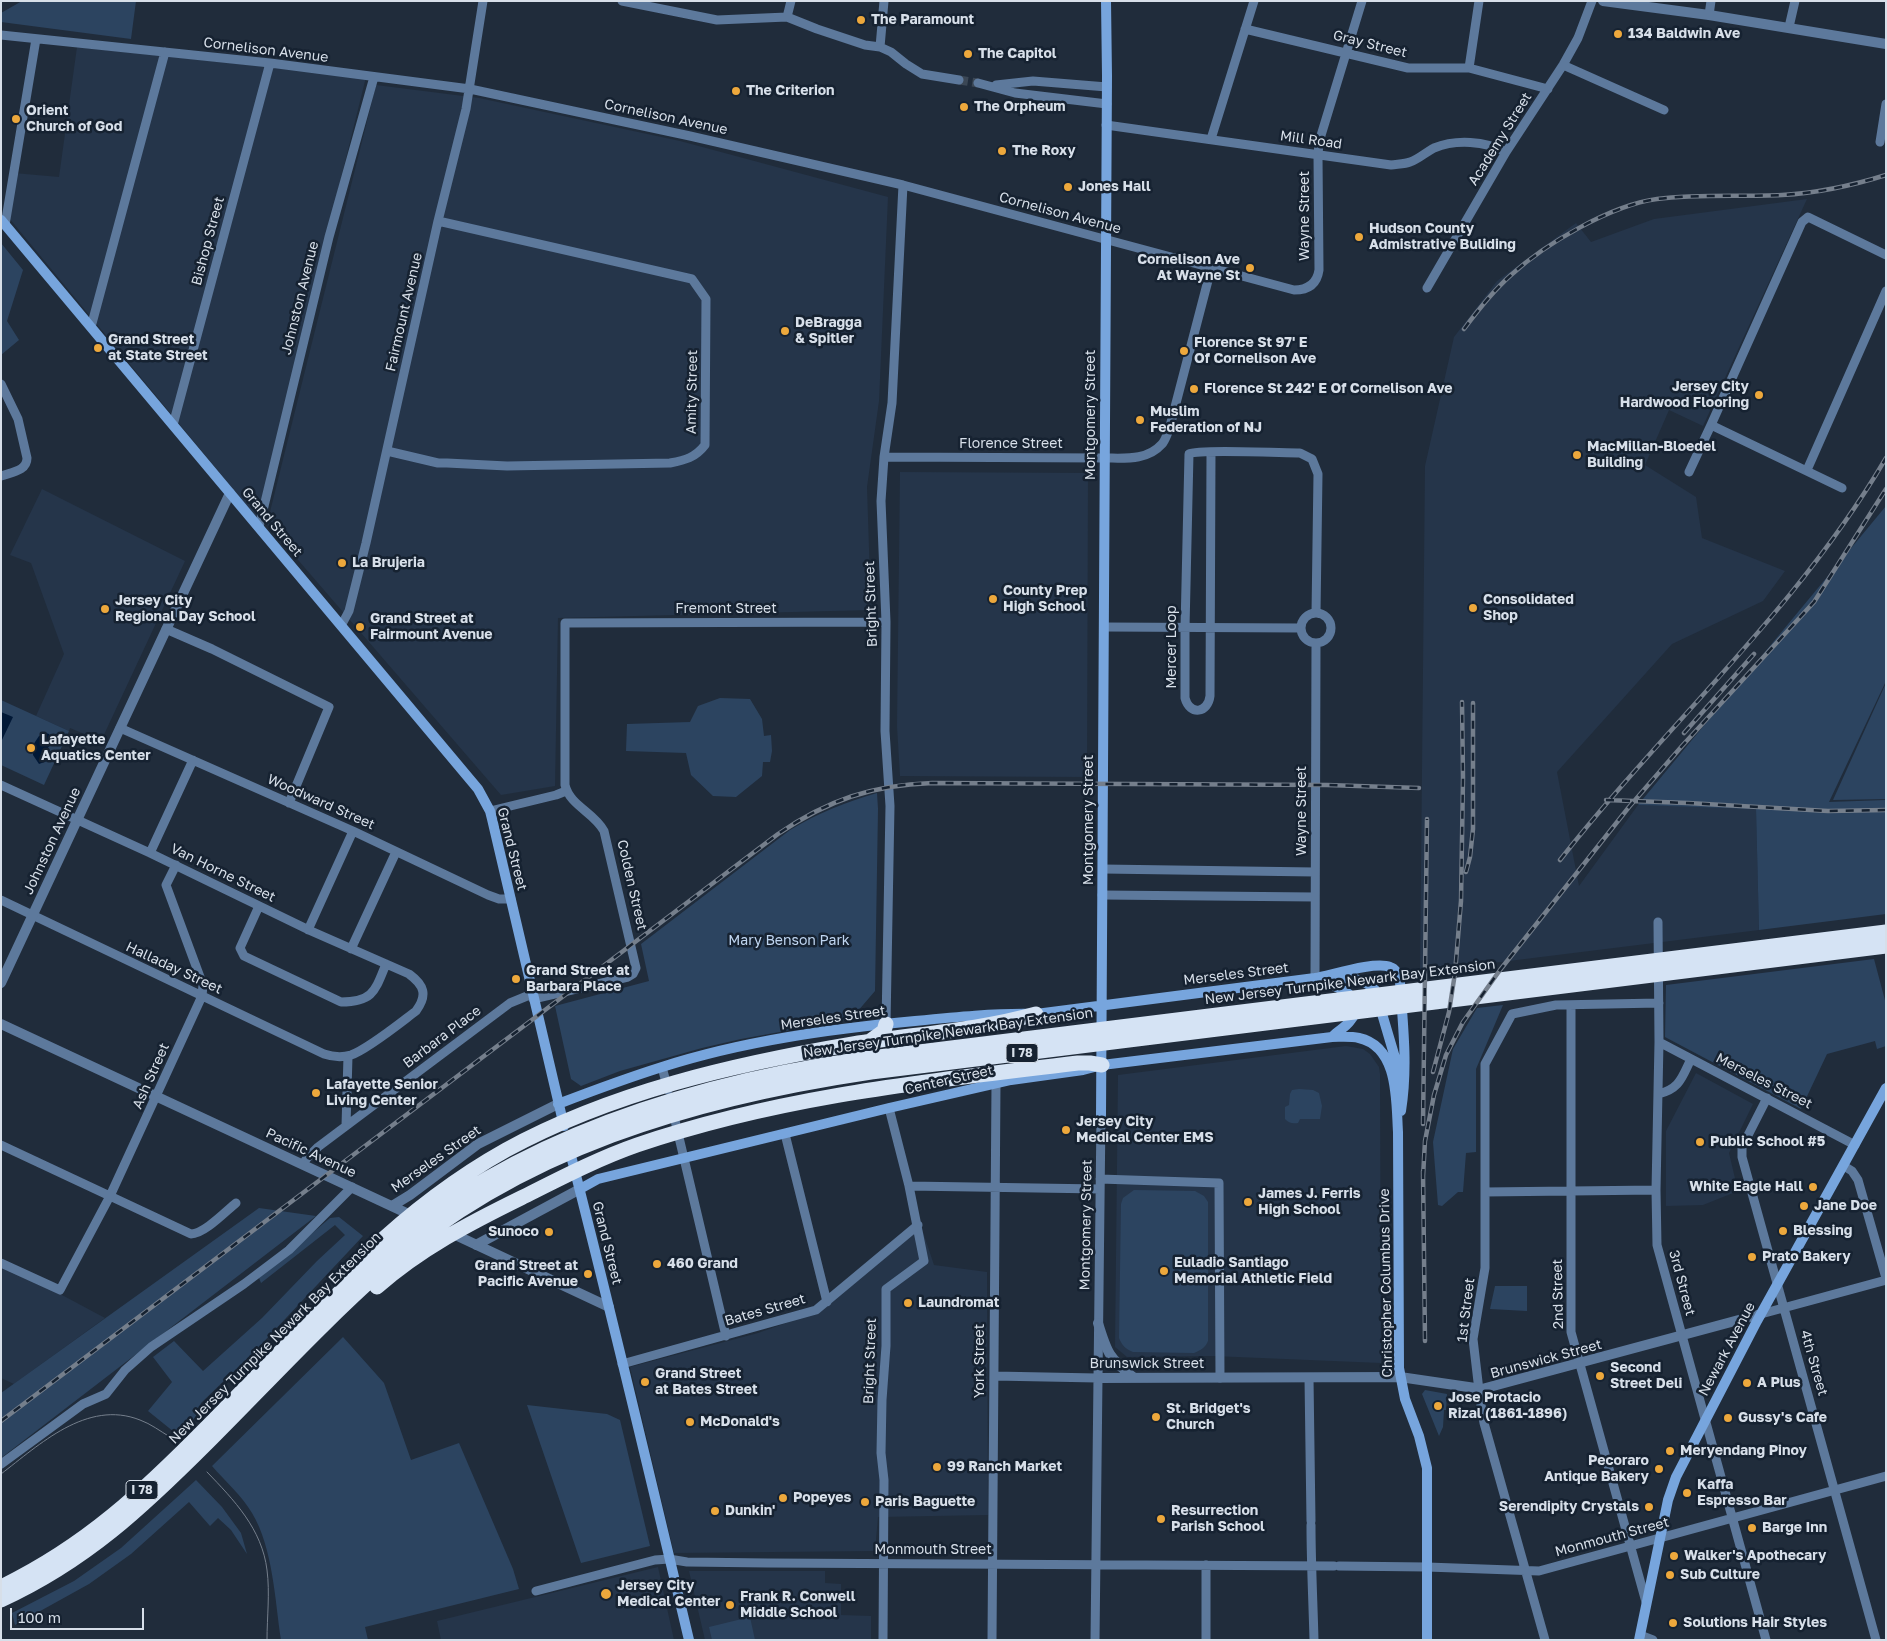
<!DOCTYPE html>
<html>
<head>
<meta charset="utf-8">
<style>
	body { margin:0 }
	#map { position:relative; width:1887px; height:1641px; overflow:hidden; background:#202c3b; font-family:"Golos Text",sans-serif }
	canvas { display:block }
	.frame { position:absolute; inset:0; border:2px solid #d7dfe9; pointer-events:none }
	.scale { position:absolute; left:10px; top:1608px; width:134px; height:22px; box-sizing:border-box; border:2px solid #d7dfe9; border-top:0; padding-left:6px; font-size:15px; line-height:18px; white-space:nowrap; color:#d7dfe9; -webkit-text-stroke:4px #162231; paint-order:stroke }
</style>
</head>
<body>
<div id="map">
<canvas width="1887" height="1641"></canvas>
<div class="frame"></div>
<div class="scale">100 m</div>
</div>
<script>
const c = document.querySelector('canvas').getContext('2d');
c.lineJoin = 'round';
function fill(path, color) {
  c.fillStyle = color;
  c.fill(path, 'evenodd');
}
function stroke(path, color, width, dash) {
  c.strokeStyle = color;
  c.lineWidth = width;
  c.lineCap = dash ? 'butt' : 'round';
  c.setLineDash(dash || []);
  c.stroke(path);
}
function write(font, color, halo, rows, align = 'center') {
  c.font = font + ' "Golos Text",sans-serif';
  c.lineWidth = 5;
  c.setLineDash([]);
  c.textBaseline = 'middle';
  c.strokeStyle = halo;
  c.fillStyle = color;
  for (const [text, x, y, turn = 0] of rows) {
    c.save();
    c.translate(x, y);
    c.rotate((+turn || 0) * Math.PI / 180);
    c.textAlign = isNaN(turn) ? turn : align;
    if (halo) c.strokeText(text, 0, 0);
    c.fillText(text, 0, 0);
    c.restore();
  }
}
fill(new Path2D(`
	M77 47 366 77 257 518 9 218 14 173 59 177Z
	M376 85 479 98 680 141 888 197 879 401 867 487 871 610 558 618 555 786 501 795 267 524Z
	M1807 199 1703 426 1669 410 1645 465 1696 497 1702 538 1785 571 1763 601 1672 644 1557 772 1579 886 1638 805 1756 808 1759 930 1420 972 1425 466 1454 337 1497 281 1576 223 1591 242 1654 219Z
	M900 472 1088 473 1087 777 900 776 897 726Z
	M42 489 185 561 101 741 70 728 69 731 36 716 64 654 31 563 10 555Z
	M1346 1046 1363 1049 1370 1054 1379 1067 1380 1074 1381 1363 1213 1356 1127 1357 1115 1347 1118 1075Z
	M1696 1073 1753 1104 1729 1153 1738 1191 1703 1205 1666 1206V1131Z
	M920 1223 934 1265 987 1272 988 1515 878 1517 875 1551 674 1553 630 1367 758 1333 817 1312Z
	M1 1266 62 1295 105 1318 14 1384 1 1378Z
	M658 1567 674 1640H441L437 1621Z
	M689 1571H825V1583L841 1584V1615L871 1616V1640H705Z`), '#25354a');
fill(new Path2D(`
	M22 1H136L131 39 1 22V13Z
	M1 243 23 270 7 321 19 340 1 355Z
	M1886 506V681L1829 802 1886 800V914L1759 930 1756 809 1638 805Z
	M1886 683V799L1833 800Z
	M720 698 750 699 762 719 764 736 771 735 772 751 770 762H763L762 776 736 797 713 796 691 775 686 753 626 751 627 724 690 722 698 706Z
	M1 700 69 731 44 785 1 765Z
	M877 793 878 809 875 991 851 1019 741 1039 702 1048 620 1071 581 1086 571 1079 555 1006 649 981 641 944 790 830C818 813 846 802 877 793Z
	M1874 959 1886 1004V1046L1877 1049 1875 1041 1827 1054 1801 1109 1665 1037 1666 985Z
	M1503 1005 1476 1069V1152L1466 1153 1463 1192H1458L1442 1206 1438 1205 1433 1142 1453 1049 1477 1008Z
	M1299 1089 1313 1090 1319 1093 1322 1106 1320 1119H1300L1298 1123C1292 1124 1289 1123 1285 1119V1107L1289 1105 1290 1094 1292 1090Z
	M1134 1190 1195 1191 1204 1196 1208 1202V1341C1205 1348 1201 1350 1194 1353L1133 1352C1125 1349 1122 1345 1119 1338L1121 1204 1123 1198Z
	M259 1208 316 1216 1 1458V1393Z
	M339 1217 363 1236 256 1350 201 1403 195 1418 179 1436 148 1411 172 1382 153 1357 174 1341 203 1371 262 1318 317 1261 345 1235 335 1225 261 1283 259 1278 330 1218Z
	M1495 1286H1527V1311L1490 1309Z
	M343 1337 384 1383 411 1460 459 1443 513 1569 519 1589 365 1627 368 1640H281C275 1600 273 1548 252 1513 242 1496 225 1481 212 1466Z
	M1425 1390 1447 1394 1446 1410H1444L1443 1427 1439 1436 1422 1394Z
	M527 1405 607 1414 620 1420 650 1546 581 1563Z
	M196 1480 222 1507 241 1533 247 1554 231 1530 218 1518 210 1526 189 1502 131 1554 89 1584 15 1625 12 1613 74 1581 121 1548Z
	M750 1617 755 1640H712L709 1627Z`), '#2c4460');
fill(new Path2D(`
	M1 712 13 717 1 742Z
	M46 733 49 734 52 743 46 750 47 761 39 764 33 755V745L39 736Z`), '#011836');
stroke(new Path2D(`
	M959 80 978 83`), '#3b4755', 9, [9, 4.5]);
stroke(new Path2D(`
	M622 1 717 20 787 17 791 1
	M1709 15 1711 1
	M787 17 817 29 865 45 880 47 891 52 906 64 922 74 959 80
	M1789 27 1795 1
	M1245 29 1408 68H1469L1548 89
	M1 35 270 63 470 89 690 136 903 185 1294 290C1308 290 1317 284 1319 270L1318 156 1319 142 1362 1
	M880 47 884 1
	M1563 65 1664 110
	M1469 68 1479 1
	M978 83 1015 93 1107 104
	M996 85 1033 81 1107 87
	M1106 125 1391 165C1397 164 1405 164 1410 162 1419 159 1426 152 1434 148 1456 139 1485 141 1506 152
	M1211 139 1254 1
	M1880 142 1886 104
	M5 225 36 39
	M1427 288 1506 152 1563 65 1578 38 1592 1
	M91 327 165 52
	M1 384 18 419 27 458C27 471 12 472 1 476
	M173 425 270 63
	M1711 425 1842 488
	M387 451 438 463H447L507 466 670 463C685 460 695 458 705 445L706 299 692 279 438 221
	M1211 452 1210 696C1208 713 1190 716 1185 698V628L1189 454C1198 449 1283 453 1300 453L1312 459 1318 474 1316 613
	M884 457 1104 458C1124 458 1147 461 1162 444 1165 441 1167 434 1169 430L1211 269
	M1807 470 1886 291
	M1689 472 1711 425 1802 222 1808 217 1886 255
	M259 527 329 237 374 77
	M1301 628a15 15 0 1 1 30 0a15 15 0 1 1-30 0Z
	M341 626 349 611 366 543 438 221 466 109 483 1
	M1104 627 1301 628
	M166 629 212 649 329 707 289 803
	M120 728 353 831 488 895 499 899H511
	M1 785 150 853 311 931 409 974C424 985 428 995 416 1011 400 1023 368 1049 351 1055 341 1058 333 1057 324 1054L1 900
	M490 811 556 795 566 791
	M150 853 193 760
	M1103 869 1315 872
	M1102 895 1315 897
	M259 906 240 948 244 956 341 1002C373 1002 375 991 386 964
	M1658 922 1659 1042 1656 1190 1657 1245 1766 1640
	M308 930 353 831
	M351 949 396 852
	M1315 978 1316 643
	M533 999 628 977 633 974 636 968 604 831C594 812 570 806 565 785V623L886 622
	M1571 1005V1332L1646 1602
	M886 1024 890 806 885 731 886 622 881 501 884 457 892 403 903 185
	M1659 1042 1855 1145
	M662 1067 668 1090
	M1658 1094C1680 1089 1682 1077 1691 1059
	M1767 1098 1742 1147V1157L1876 1640
	M673 1112 726 1336
	M346 1126 348 1056
	M785 1134 827 1302
	M1 1145 191 1234C204 1234 225 1212 236 1203
	M303 1164 307 1158 318 1147 510 1003 532 994
	M1844 1166 1852 1171 1858 1180 1886 1278
	M1100 1179 1219 1183 1220 1378
	M909 1186 1100 1189
	M1485 1192 1656 1190
	M1 1263 60 1290 110 1196 202 996 203 985 166 885 176 865
	M1761 1314 1886 1280
	M622 1364 816 1310 918 1225
	M994 1376 1097 1378
	M1309 1378 1311 1521
	M1 1464 83 1404 106 1394 125 1370 151 1347 244 1284 289 1250 352 1187
	M1311 1525C1311 1563 1313 1601 1314 1640
	M1339 1566 1427 1567 1539 1571 1886 1476
	M536 1591 655 1560 669 1559 687 1562 768 1563 1334 1566
	M1640 1635 1653 1640
	M883 1640 884 1480 881 1453 882 1400 886 1346V1289L924 1261 909 1186 889 1108
	M992 1640 996 1083
	M1095 1640 1101 1115
	M1206 1640V1565
	M1545 1640 1484 1423 1480 1399 1473 1339 1485 1268V1064L1512 1014 1556 1005 1659 1003`), '#5d799c', 9);
stroke(new Path2D(`
	M1603 1 1709 15 1886 44
	M1 983 230 493
	M1 1024 415 1217
	M392 1206 410 1195 478 1144 558 1104
	M449 1232 609 1307
	M476 1245 580 1189
	M1098 1323C1107 1353 1109 1358 1134 1378
	M1097 1378 1400 1377 1482 1389 1761 1314`), '#5d799c', 10);
stroke(new Path2D(`
	M1 220 478 789 490 811 492 819 564 1126
	M1334 978C1349 978 1364 978 1375 990L1396 1061 1400 1086
	M1316 979C1333 985 1371 996 1350 1021 1345 1028 1337 1031 1332 1037
	M558 1104C592 1091 627 1078 662 1067 743 1041 830 1029 915 1021 955 1017 995 1013 1036 1014L1315 978C1332 975 1375 961 1390 967 1397 969 1399 976 1400 982 1403 1027 1408 1066 1401 1111
	M1101 1115 1107 76 1106 1
	M569 1148C611 1311 650 1476 689 1640
	M580 1189 598 1179 889 1108 1011 1080 1083 1070 1102 1065 1332 1037C1341 1037 1350 1036 1359 1038 1399 1047 1396 1101 1398 1132L1399 1368 1405 1399 1419 1436 1427 1468V1640
	M1639 1640 1668 1500 1676 1477 1757 1321 1886 1088`), '#77a5dd', 10);
stroke(new Path2D(`
	M870 1041 884 1031 886 1024
	M367 1254C409 1214 456 1178 506 1150 612 1092 735 1064 853 1044 914 1034 975 1031 1036 1014
	M377 1287C420 1249 470 1223 521 1198 559 1179 597 1159 637 1145 780 1096 929 1081 1078 1063H1090L1102 1065
	M1 1587C86 1546 144 1491 209 1425 260 1373 310 1320 363 1270 499 1143 682 1085 863 1059L1886 932
	M1 1600C86 1561 143 1507 208 1442 266 1384 322 1323 383 1269 518 1149 695 1098 871 1072L1886 946`), '#d5e3f4', 15);
stroke(new Path2D(`
	M207 1472C234 1500 262 1529 267 1570 270 1593 267 1617 267 1640
	M1 1474C39 1445 87 1399 140 1420 151 1424 160 1431 170 1437`), '#757f8c', 1);
const rail = new Path2D(`
	M1464 329C1478 310 1493 291 1511 275 1545 244 1611 205 1657 199 1698 194 1741 197 1782 195 1818 193 1851 186 1886 175
	M1684 733 1754 654
	M1606 800 1688 803 1828 811 1886 810
	M1560 860C1667 724 1797 610 1886 458
	M1466 872 1470 857 1473 829V703
	M1433 1072 1449 1012 1455 973 1461 901 1463 778 1462 702
	M1423 1124 1427 819
	M1423 1171 1425 1341
	M1423 1177 1425 1141 1434 1095 1446 1055 1463 1022 1500 970 1629 807 1682 746 1814 602 1886 489
	M1 1421 778 834C828 800 872 785 932 783L1327 785 1419 788`);
stroke(rail, '#757f8c', 4.5);
stroke(rail, '#162231', 2.5, [8]);
for (const [x, y, r, color] of [
	[861,20,5,"#eda83c"],
	[1618,34,5,"#eda83c"],
	[968,54,5,"#eda83c"],
	[736,91,5,"#eda83c"],
	[964,107,5,"#eda83c"],
	[16,119,5,"#eda83c"],
	[1002,151,5,"#eda83c"],
	[1068,187,5,"#eda83c"],
	[1359,237,5,"#eda83c"],
	[1250,268,5,"#eda83c"],
	[785,331,5,"#eda83c"],
	[98,348,5,"#eda83c"],
	[1184,351,5,"#eda83c"],
	[1194,389,5,"#eda83c"],
	[1759,395,5,"#eda83c"],
	[1140,420,5,"#eda83c"],
	[1577,455,5,"#eda83c"],
	[342,563,5,"#eda83c"],
	[993,599,5,"#eda83c"],
	[1473,608,5,"#eda83c"],
	[105,609,5,"#eda83c"],
	[360,627,5,"#eda83c"],
	[31,748,5,"#eda83c"],
	[516,979,5,"#eda83c"],
	[316,1093,5,"#eda83c"],
	[1066,1130,5,"#eda83c"],
	[1700,1142,5,"#eda83c"],
	[1813,1187,5,"#eda83c"],
	[1248,1202,5,"#eda83c"],
	[1804,1206,5,"#eda83c"],
	[1783,1231,5,"#eda83c"],
	[549,1232,5,"#eda83c"],
	[1752,1257,5,"#eda83c"],
	[657,1264,5,"#eda83c"],
	[1164,1271,5,"#eda83c"],
	[588,1274,5,"#eda83c"],
	[908,1303,5,"#eda83c"],
	[1600,1376,5,"#eda83c"],
	[645,1382,5,"#eda83c"],
	[1747,1383,5,"#eda83c"],
	[1438,1406,5,"#eda83c"],
	[1156,1417,5,"#eda83c"],
	[1728,1418,5,"#eda83c"],
	[690,1422,5,"#eda83c"],
	[1670,1451,5,"#eda83c"],
	[937,1467,5,"#eda83c"],
	[1659,1469,5,"#eda83c"],
	[1687,1493,5,"#eda83c"],
	[783,1498,5,"#eda83c"],
	[865,1502,5,"#eda83c"],
	[1649,1507,5,"#eda83c"],
	[715,1511,5,"#eda83c"],
	[1161,1519,5,"#eda83c"],
	[1752,1528,5,"#eda83c"],
	[1674,1556,5,"#eda83c"],
	[1670,1575,5,"#eda83c"],
	[606,1594,6,"#eda83c"],
	[730,1605,5,"#eda83c"],
	[1673,1623,5,"#eda83c"]
]) {
  const dot = new Path2D();
  dot.arc(x, y, r, 0, 2 * Math.PI);
  c.fillStyle = color;
  c.fill(dot);
  stroke(dot, '#162231', 2);
}
for (const [x, y, w] of [
	[1022,1053,32],
	[142,1490,32]
]) {
  const box = new Path2D();
  box.roundRect(x - w / 2, y - 9.5, w, 19, 4);
  c.fillStyle = '#162231';
  c.fill(box);
  stroke(box, '#d7dfe9', 1);
}
write('bold 12px', '#d7dfe9', null, [
	["I 78",1022,1053],
	["I 78",142,1490]
]);
write('bold 14px', '#d7dfe9', '#162231', [
	["The Paramount",871,20],
	["134 Baldwin Ave",1628,34],
	["The Capitol",978,54],
	["The Criterion",746,91],
	["The Orpheum",974,107],
	["Orient",26,111],
	["Church of God",26,127],
	["The Roxy",1012,151],
	["Jones Hall",1078,187],
	["Hudson County",1369,229],
	["Admistrative Buliding",1369,245],
	["Cornelison Ave",1240,260,"right"],
	["At Wayne St",1240,276,"right"],
	["DeBragga",795,323],
	["& Spitler",795,339],
	["Grand Street",108,340],
	["at State Street",108,356],
	["Florence St 97' E",1194,343],
	["Of Cornelison Ave",1194,359],
	["Jersey City",1749,387,"right"],
	["Hardwood Flooring",1749,403,"right"],
	["Florence St 242' E Of Cornelison Ave",1204,389],
	["Muslim",1150,412],
	["Federation of NJ",1150,428],
	["MacMillan-Bloedel",1587,447],
	["Building",1587,463],
	["La Brujeria",352,563],
	["County Prep",1003,591],
	["High School",1003,607],
	["Consolidated",1483,600],
	["Shop",1483,616],
	["Jersey City",115,601],
	["Regional Day School",115,617],
	["Grand Street at",370,619],
	["Fairmount Avenue",370,635],
	["Lafayette",41,740],
	["Aquatics Center",41,756],
	["Grand Street at",526,971],
	["Barbara Place",526,987],
	["Lafayette Senior",326,1085],
	["Living Center",326,1101],
	["Jersey City",1076,1122],
	["Medical Center EMS",1076,1138],
	["Public School #5",1710,1142],
	["White Eagle Hall",1803,1187,"right"],
	["James J. Ferris",1258,1194],
	["High School",1258,1210],
	["Jane Doe",1814,1206],
	["Blessing",1793,1231],
	["Sunoco",539,1232,"right"],
	["Prato Bakery",1762,1257],
	["Euladio Santiago",1174,1263],
	["Memorial Athletic Field",1174,1279],
	["460 Grand",667,1264],
	["Grand Street at",578,1266,"right"],
	["Pacific Avenue",578,1282,"right"],
	["Laundromat",918,1303],
	["Second",1610,1368],
	["Street Deli",1610,1384],
	["Grand Street",655,1374],
	["at Bates Street",655,1390],
	["A Plus",1757,1383],
	["Jose Protacio",1448,1398],
	["Rizal (1861-1896)",1448,1414],
	["St. Bridget's",1166,1409],
	["Church",1166,1425],
	["Gussy's Cafe",1738,1418],
	["McDonald's",700,1422],
	["Meryendang Pinoy",1680,1451],
	["Pecoraro",1649,1461,"right"],
	["Antique Bakery",1649,1477,"right"],
	["99 Ranch Market",947,1467],
	["Kaffa",1697,1485],
	["Espresso Bar",1697,1501],
	["Popeyes",793,1498],
	["Paris Baguette",875,1502],
	["Serendipity Crystals",1639,1507,"right"],
	["Dunkin'",725,1511],
	["Resurrection",1171,1511],
	["Parish School",1171,1527],
	["Barge Inn",1762,1528],
	["Walker's Apothecary",1684,1556],
	["Sub Culture",1680,1575],
	["Jersey City",617,1586],
	["Medical Center",617,1602],
	["Frank R. Conwell",740,1597],
	["Middle School",740,1613],
	["Solutions Hair Styles",1683,1623]
], 'left');
write('14px', '#d7dfe9', '#162231', [
	["Gray Street",1370,44,14],
	["Cornelison Avenue",266,50,7],
	["Cornelison Avenue",666,117,12],
	["Academy Street",1500,139,-58],
	["Mill Road",1311,140,8],
	["Cornelison Avenue",1060,213,15],
	["Wayne Street",1305,216,-90],
	["Bishop Street",208,241,-75],
	["Johnston Avenue",300,298,-76],
	["Fairmount Avenue",404,312,-77],
	["Amity Street",692,392,-89],
	["Montgomery Street",1091,415,-90],
	["Florence Street",1011,444],
	["Grand Street",272,522,50],
	["Bright Street",871,604,-92],
	["Fremont Street",726,609],
	["Mercer Loop",1172,647,-90],
	["Woodward Street",321,802,24],
	["Wayne Street",1302,811,-90],
	["Montgomery Street",1089,820,-90],
	["Johnston Avenue",52,841,-65],
	["Grand Street",512,849,76],
	["Van Horne Street",223,873,26],
	["Colden Street",632,885,77],
	["Halladay Street",174,968,25],
	["Merseles Street",1236,974,-7],
	["New Jersey Turnpike Newark Bay Extension",1350,982,-7],
	["Merseles Street",833,1018,-8],
	["New Jersey Turnpike Newark Bay Extension",948,1033,-8],
	["Barbara Place",442,1037,-37],
	["Ash Street",151,1076,-66],
	["Center Street",949,1080,-13],
	["Merseles Street",1764,1081,27],
	["Pacific Avenue",311,1153,25],
	["Merseles Street",436,1159,-35],
	["Montgomery Street",1086,1225,-89],
	["Grand Street",607,1243,76],
	["Christopher Columbus Drive",1386,1283,-91],
	["3rd Street",1682,1283,75],
	["2nd Street",1558,1294,-91],
	["Bates Street",765,1310,-16],
	["1st Street",1466,1310,-83],
	["New Jersey Turnpike Newark Bay Extension",275,1338,-45],
	["Newark Avenue",1727,1349,-62],
	["Brunswick Street",1546,1359,-15],
	["Bright Street",870,1361,-88],
	["York Street",980,1361,-90],
	["4th Street",1814,1363,74],
	["Brunswick Street",1147,1364],
	["Monmouth Street",1612,1537,-15],
	["Monmouth Street",933,1550]
]);
write('14px', '#c0d6f1', '#162231', [
	["Mary Benson Park",789,941]
]);
</script>
</body>
</html>
